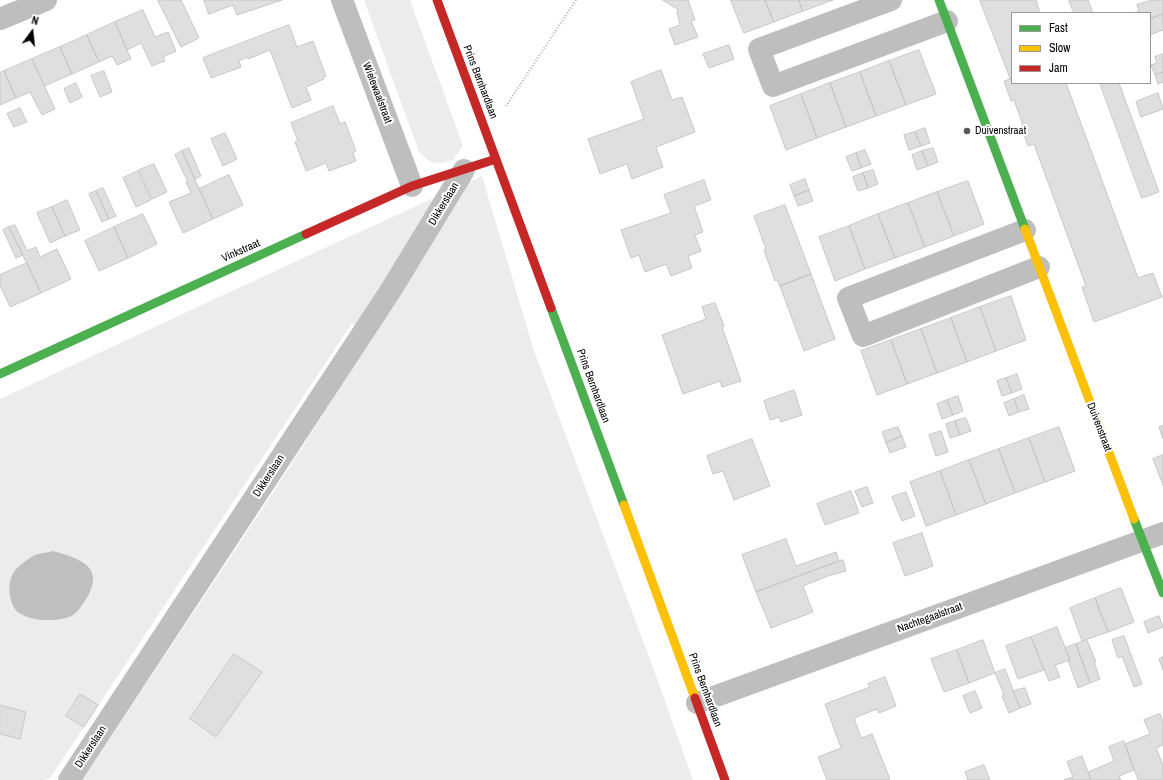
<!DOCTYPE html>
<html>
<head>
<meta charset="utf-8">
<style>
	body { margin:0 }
	#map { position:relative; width:1163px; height:780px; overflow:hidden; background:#fff; font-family:"Archivo Narrow",sans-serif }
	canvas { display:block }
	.legend { position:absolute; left:1011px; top:12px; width:140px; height:72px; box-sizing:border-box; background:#fff; border:1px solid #999; margin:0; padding:5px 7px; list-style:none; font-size:12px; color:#000 }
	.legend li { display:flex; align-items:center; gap:8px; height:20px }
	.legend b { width:20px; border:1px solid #999 }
	.north { position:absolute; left:12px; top:12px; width:40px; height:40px; -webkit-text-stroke:3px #fff; paint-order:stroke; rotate:15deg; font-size:11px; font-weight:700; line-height:16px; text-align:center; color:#000 }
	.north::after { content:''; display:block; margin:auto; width:14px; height:18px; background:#000; clip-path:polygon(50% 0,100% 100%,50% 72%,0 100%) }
</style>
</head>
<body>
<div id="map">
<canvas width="1163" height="780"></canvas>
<ul class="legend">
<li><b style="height:5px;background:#4caf50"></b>Fast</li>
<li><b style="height:5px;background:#ffc107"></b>Slow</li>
<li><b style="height:5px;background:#c62828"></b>Jam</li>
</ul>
<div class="north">N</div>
</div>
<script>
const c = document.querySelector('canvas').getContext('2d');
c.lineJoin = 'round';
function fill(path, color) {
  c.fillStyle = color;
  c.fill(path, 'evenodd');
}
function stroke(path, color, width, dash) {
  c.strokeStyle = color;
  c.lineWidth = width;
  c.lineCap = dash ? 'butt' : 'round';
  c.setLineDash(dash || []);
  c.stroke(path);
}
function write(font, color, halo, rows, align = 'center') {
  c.font = font + ' "Archivo Narrow",sans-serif';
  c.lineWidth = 4;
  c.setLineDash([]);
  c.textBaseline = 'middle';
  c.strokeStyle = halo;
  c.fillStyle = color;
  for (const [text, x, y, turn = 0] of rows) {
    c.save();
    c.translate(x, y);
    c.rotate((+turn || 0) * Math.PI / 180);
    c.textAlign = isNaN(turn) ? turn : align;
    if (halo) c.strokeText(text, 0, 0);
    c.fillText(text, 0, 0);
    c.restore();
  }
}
fill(new Path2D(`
	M364 0H410L463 146 453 160 442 163 430 162 419 152Z
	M482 176 534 351 651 662 693 780H82C178 635 276 492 367 344L352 323 50 778 44 780H0V399L316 252Z`), '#ececec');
fill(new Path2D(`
	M53 551C77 558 105 565 88 596 84 602 79 611 73 615 60 623 24 622 15 609 12 605 11 601 10 595 8 578 13 569 27 560 30 558 32 556 35 555 41 553 47 553 53 551Z`), '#bfbfbf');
const building = new Path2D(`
	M160 0H181L199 38 181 47 158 1Z
	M204 0H282L237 15 233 5 209 14Z
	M663 0H688L695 20 691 21 698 37 675 45 669 29 680 25 677 12 678 10Z
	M731 0H765L774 22 744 33Z
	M765 0H799L803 11 774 22Z
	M799 0H833L803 11Z
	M980 0H1036L1040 13H1012V83H1066L1138 278 1153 273 1162 297 1094 322 1082 287 1086 286 1034 144 1028 146 1021 126 1023 125 1014 100 1011 101 1004 81 1010 79Z
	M1069 0H1088L1093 13H1074Z
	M1152 0H1163V14L1150 19V13H1134L1139 11 1137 5Z
	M143 10 155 37 168 32 176 51 163 57 165 61 152 66 141 43 127 50 115 22Z
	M1163 14V30L1150 35V19Z
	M115 22 131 59 117 65 112 56 99 62 87 35Z
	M289 25 297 47 313 41 326 76 323 78 324 79 306 87 311 100 292 108 270 50 248 59 247 57 239 61 241 67 211 78 203 58Z
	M87 35 99 62 72 74 60 47Z
	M729 45 734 59 709 68 703 54Z
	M60 47 72 74 44 86 32 59Z
	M919 50 936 94 906 105 889 61Z
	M1163 54V72L1155 75 1151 65 1157 63 1155 57Z
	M32 59 55 109 42 115 30 92 16 98 4 71Z
	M889 61 906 105 876 116 860 72Z
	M661 70 672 100 682 97 695 132 656 147 663 167 632 179 627 164 600 174 588 139 644 119 631 82Z
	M4 71 16 98 0 105V73Z
	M104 71 112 92 100 97 91 76Z
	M860 72 876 116 846 127 830 83Z
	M1163 72V82L1158 84 1155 75Z
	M76 83 82 97 70 103 64 89Z
	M830 83 846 127 817 138 801 94Z
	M1100 83H1119L1159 192 1142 198Z
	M1158 93 1163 109 1141 117 1136 102Z
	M801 94 817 138 786 150 770 106Z
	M333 106 340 124 345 122 356 151 353 153 356 161 329 171 326 163 306 171 295 142 298 141 291 123Z
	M20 108 27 122 14 127 7 114Z
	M925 128 930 143 921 146 915 132Z
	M915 132 921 146 909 150 904 135Z
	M225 133 237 159 223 166 211 139Z
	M189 148 201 176 195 179 182 151Z
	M933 148 938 162 928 166 922 151Z
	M865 150 871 164 861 168 856 153Z
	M182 151 213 219 183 233 169 202 191 193 186 182H188L175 155Z
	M922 151 928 166 917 170 912 155Z
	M856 153 861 168 852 171 846 157Z
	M154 164 167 192 152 199 139 170Z
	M873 170 878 184 868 188 863 173Z
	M138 171 151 200 136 207 123 178Z
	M863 173 868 188 858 191 853 177Z
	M229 175 243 205 213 219 199 189Z
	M805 179 809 190 794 196 790 185Z
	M704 180 711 200 694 206 703 232 695 235 701 251 688 256 692 268 671 276 666 264 645 272 639 255 631 258 621 230 671 213 664 195Z
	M968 181 984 224 954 236 937 192Z
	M103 188 116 216 109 219 96 191Z
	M809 190 813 201 798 206 794 196Z
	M96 191 109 219 102 222 89 194Z
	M937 192 954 236 925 247 908 203Z
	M67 200 80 230 65 236 52 207Z
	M908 203 925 247 895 258 878 214Z
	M785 205 811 274 780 286 777 280 775 281 764 250 766 249 754 216Z
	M52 207 65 236 50 243 37 213Z
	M143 214 157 244 128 258 114 227Z
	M878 214 895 258 865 269 849 226Z
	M15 225 27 251 36 247 40 257 57 249 71 279 41 293 9 227Z
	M849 226 865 269 835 281 819 237Z
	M9 227 23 255 16 258 3 230Z
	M114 227 128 258 99 271 85 241Z
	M27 263 41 293 10 307 0 285V275Z
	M811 274 835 339 804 351 780 286Z
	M1011 296 1026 340 996 351 980 307Z
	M715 303 724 326 722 327 741 381 722 387 720 381 683 394 662 335 706 319 702 307Z
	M980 307 996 351 967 362 951 318Z
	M951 318 967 362 937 373 921 329Z
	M921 329 937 373 907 384 891 340Z
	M891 340 907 384 877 395 861 351Z
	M1017 374 1022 389 1012 393 1006 378Z
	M1006 378 1012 393 1002 396 997 381Z
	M794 390 802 415 781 422 779 417 770 420 764 401Z
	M1024 395 1029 409 1019 412 1014 399Z
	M958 396 963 411 953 415 947 400Z
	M1014 399 1019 412 1009 416 1004 403Z
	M947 400 953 415 942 419 937 404Z
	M966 418 971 431 960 435 955 421Z
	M955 421 960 435 950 438 946 424Z
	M1163 426V439L1159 427Z
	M898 427 902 436 886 443 882 432Z
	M1059 427 1075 471 1045 482 1029 438Z
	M941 431 948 452 936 456 929 435Z
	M902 436 906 447 890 453 886 443Z
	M1029 438 1045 482 1015 493 999 449Z
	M752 439 770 486 734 500 723 471 713 474 707 456Z
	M999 449 1015 493 986 504 969 460Z
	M1163 455V485L1153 459Z
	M969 460 986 504 956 515 940 471Z
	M940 471 956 515 926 526 910 482Z
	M867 487 873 503 862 507 855 491Z
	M851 491 859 513 825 525 817 504Z
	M906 492 915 516 902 521 892 497Z
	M922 533 933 566 905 576 893 543Z
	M786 539 796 566 836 552 839 561 756 592 742 555Z
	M843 560 846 571 828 576 803 586 813 612 771 628 756 592Z
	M1121 588 1134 622 1108 632 1095 598Z
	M1095 598 1108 632 1082 641 1070 608Z
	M1159 616 1163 627 1148 633 1144 622Z
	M1057 627 1070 660 1055 665 1060 677 1049 681 1031 637Z
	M1124 636 1142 684 1134 687 1122 656 1118 658 1112 640Z
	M1031 637 1044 670 1018 679 1006 646Z
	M983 640 995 673 969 683 957 650Z
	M1087 640 1096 662H1094L1100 679 1090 683 1076 644Z
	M1076 644 1090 683 1078 688 1068 660H1070L1065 648Z
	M957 650 969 683 944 692 931 659Z
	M234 654 262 672 216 737 190 719Z
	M1163 657V670L1159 659Z
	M1005 669 1020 708 1009 713 1002 696 1004 695 995 673Z
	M885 677 896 706 879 713 877 709 854 718 861 738 872 734 890 779 887 780H827L818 757 841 748 825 704 870 687 868 684Z
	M1025 688 1031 704 1020 708 1013 691Z
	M975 691 982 708 970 713 963 696Z
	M80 694 98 705 84 727 66 716Z
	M0 705 26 712 20 739 0 734Z
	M1160 714 1163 722V745L1156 748 1163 765V780H1138L1125 744 1150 734 1144 720Z
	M1124 741 1134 770 1119 776 1121 780H1091L1088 772 1114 761 1109 747Z
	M1082 756 1091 780H1064L1073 777 1067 762Z
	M984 765 990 780H968L965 772Z`);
fill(building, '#dfdfdf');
stroke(building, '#c7c7c7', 1);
stroke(new Path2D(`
	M506 106 576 0`), '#b9b9b9', 2.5, [1, 2]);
stroke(new Path2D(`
	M342 0 412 186
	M891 0 759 49 773 86 947 21
	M0 19 46 0
	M1025 230 848 298 863 336 1039 267
	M697 703 1163 533
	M69 780 391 290 464 170`), '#bebebe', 22);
stroke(new Path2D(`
	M939 0 1025 229
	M551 308 624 505
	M0 374 306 234
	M1134 519 1163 593`), '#4caf50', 9);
stroke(new Path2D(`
	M1025 229 1134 519
	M624 505 695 698`), '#ffc107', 9);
stroke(new Path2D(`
	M437 0 551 308
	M306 234 412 186 496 159
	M695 698 725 780`), '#c62828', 9);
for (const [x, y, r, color] of [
	[967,131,4,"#595959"]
]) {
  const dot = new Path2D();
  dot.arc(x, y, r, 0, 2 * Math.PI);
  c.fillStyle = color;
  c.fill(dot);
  stroke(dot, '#fff', 1.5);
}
write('11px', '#000', '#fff', [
	["Prins Bernhardlaan",480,82,69],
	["Wielewaalstraat",377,93,69],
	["Dikkerslaan",444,204,-59],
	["Vinkstraat",241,251,-24],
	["Prins Bernhardlaan",593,386,70],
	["Duivenstraat",1099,427,69],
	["Dikkerslaan",269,476,-57],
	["Nachtegaalstraat",930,618,-20],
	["Prins Bernhardlaan",705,690,70],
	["Dikkerslaan",91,747,-57]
]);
write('11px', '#000', '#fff', [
	["Duivenstraat",975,131]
], 'left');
</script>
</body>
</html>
